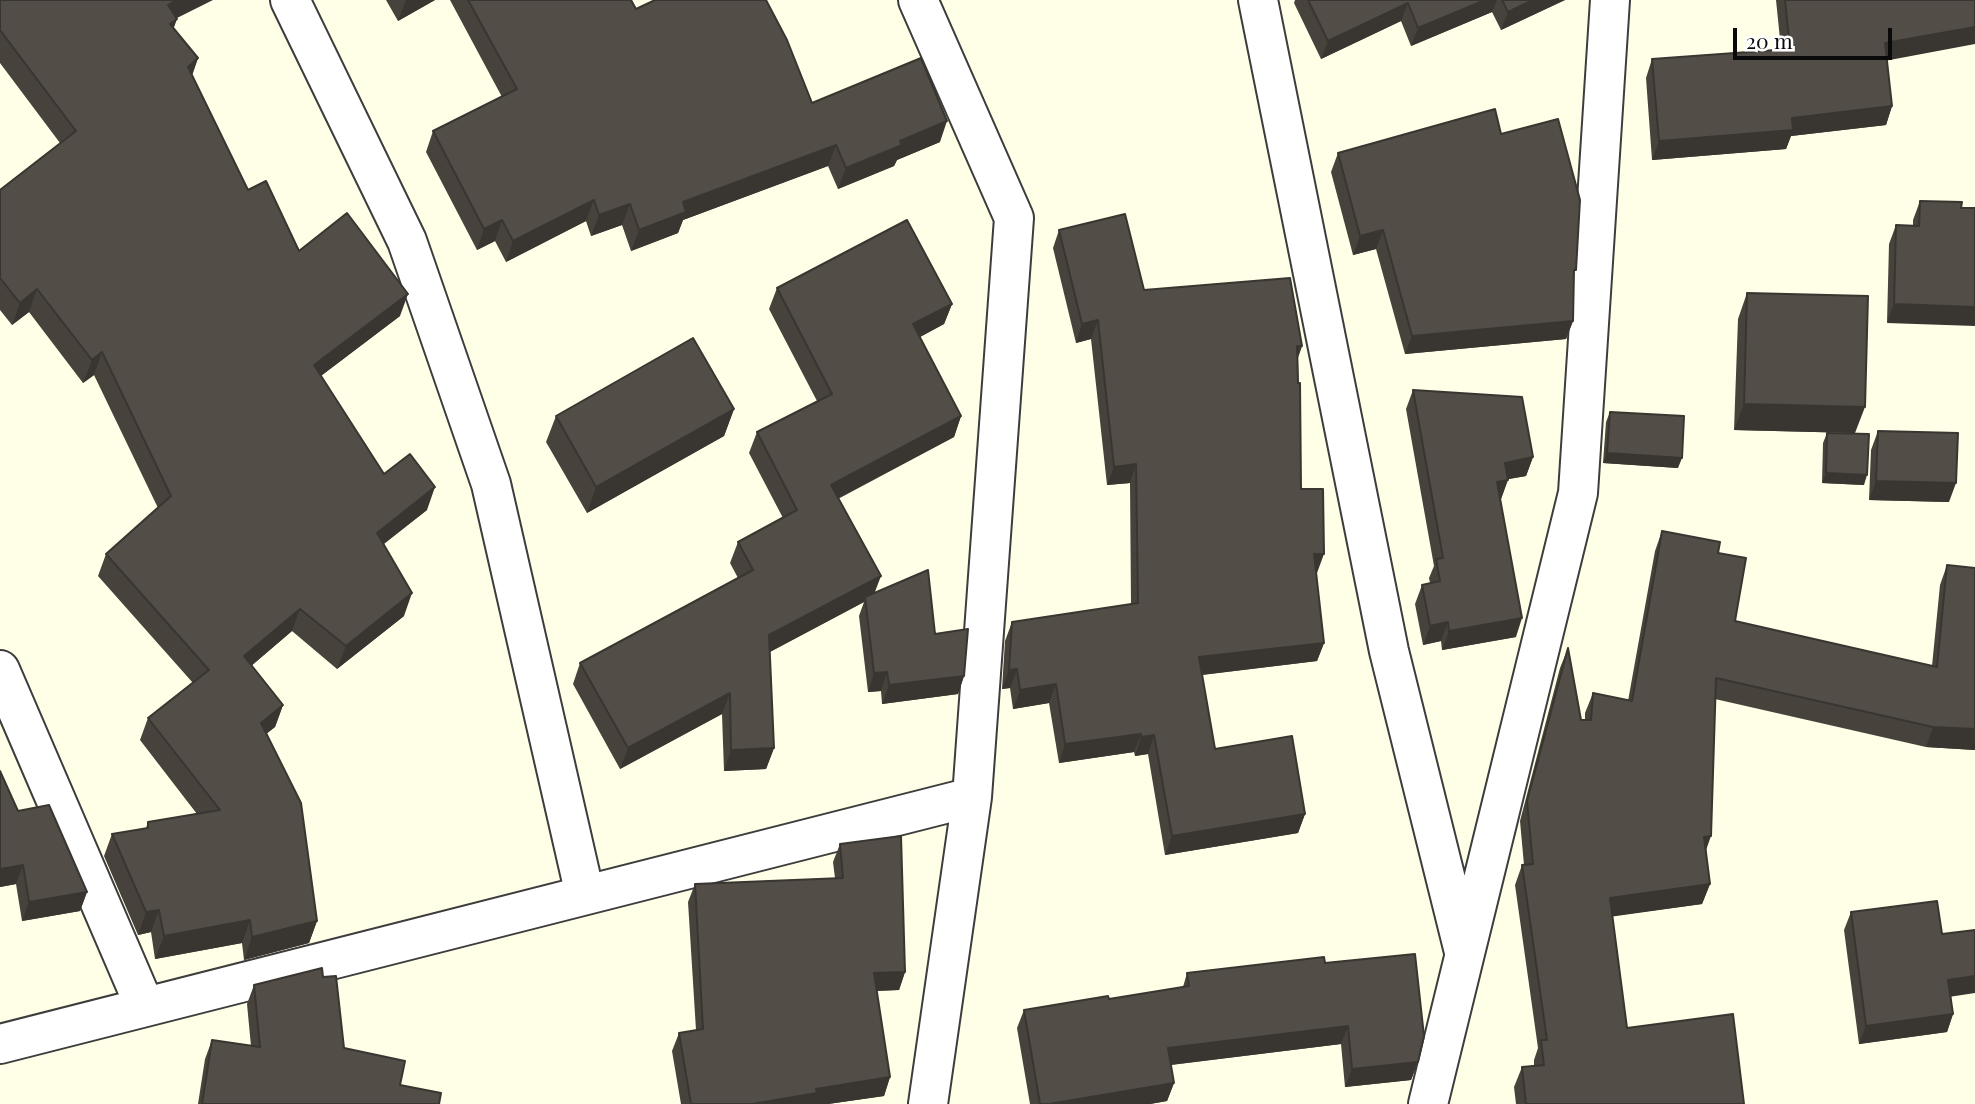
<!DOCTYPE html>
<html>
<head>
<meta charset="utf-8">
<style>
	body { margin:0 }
	#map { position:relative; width:1975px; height:1104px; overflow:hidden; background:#ffffe7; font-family:"Playfair Display",serif }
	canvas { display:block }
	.scale { position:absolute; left:1733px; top:28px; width:159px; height:32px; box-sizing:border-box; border:4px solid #0a0a0a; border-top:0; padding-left:9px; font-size:21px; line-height:24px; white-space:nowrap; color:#0a0a0a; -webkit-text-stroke:5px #fff; paint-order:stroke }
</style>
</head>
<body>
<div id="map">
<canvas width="1975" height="1104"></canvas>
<div class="scale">20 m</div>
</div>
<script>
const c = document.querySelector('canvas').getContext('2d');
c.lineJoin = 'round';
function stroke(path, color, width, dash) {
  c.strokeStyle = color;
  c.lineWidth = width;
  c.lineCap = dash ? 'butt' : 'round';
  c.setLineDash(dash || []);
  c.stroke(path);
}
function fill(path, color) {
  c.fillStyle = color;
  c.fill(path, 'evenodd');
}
const minor = new Path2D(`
	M290 0 407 241 491 484 585 895
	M918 0 1014 218 972 797 928 1104
	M1258 0 1389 651 1464 952
	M0 670 145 1007
	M0 1044 972 797
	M1428 1104 1578 493 1610 0`);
stroke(minor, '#3d3d3d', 42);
stroke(minor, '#fff', 38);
fill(new Path2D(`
	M0 0 177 18 173 29 198 58 192 76 248 190 299 251 400 316 321 376 384 474 427 510 384 544 404 616 337 669 292 631 252 665 283 705 275 727 266 734 317 921 309 943 244 960 242 943 155 959 151 932 138 935 104 856 112 834 146 828 148 822 197 814 140 740 148 718 193 683 98 576 106 554 158 508 94 375 83 383 29 312 12 325 0 310V190L60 143 0 63Z
	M386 0H435L398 21Z
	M450 0H631L636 9 812 103 940 142 897 160 894 166 838 189 828 166 683 220 678 233 631 251 622 225 591 236 586 221 506 262 495 241 477 250 426 152 433 131 502 97Z
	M1295 0H1565L1501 30 1492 12 1411 46 1401 21 1321 59 1294 3Z
	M1776 0H1975L1887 60 1892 106 1886 125 1791 136 1786 149 1652 160 1646 78 1652 59 1781 49Z
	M1501 134 1573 277V321L1566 339 1405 354 1376 249 1353 255 1331 172 1338 153Z
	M1920 201 1961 208 1887 323 1889 244 1896 225 1913 226V220Z
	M1059 230 1144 290 1302 346 1298 358 1301 489 1317 573H1316L1324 643 1317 661 1202 675 1215 749 1305 814 1298 833 1165 855 1148 754 1135 756 1134 752 1059 763 1049 703 1013 709 1010 688 1002 689 1005 641 1012 622 1131 604 1130 483 1107 485 1091 339 1076 343 1053 248Z
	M777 288 952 304 944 324 920 337 961 416 954 437 838 499 874 593 935 634 964 676 958 694 882 704 881 691 868 692 859 616 864 602 770 652 774 748 766 769 724 771 722 714 620 769 573 684 580 663 738 578 730 563 738 542 783 518 749 453 757 432 817 401 769 309Z
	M1747 293 1855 433 1734 430 1738 319Z
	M1413 390 1533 457 1526 476 1508 479 1501 499H1500L1516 637 1442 650 1441 641 1423 645 1415 604 1422 585 1430 583 1429 578 1434 566 1406 409Z
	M734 409 724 436 587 513 546 442 556 416Z
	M1610 412 1678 468 1603 463 1606 422Z
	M1878 431 1949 502 1869 500 1871 450Z
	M1827 433 1864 485 1822 483 1823 443Z
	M1662 531 1718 553 1735 621 1932 666 1940 585 1947 565 1975 568V750L1926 747 1715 699 1706 850 1710 884 1702 904 1612 916 1627 1028 1744 1104H1516L1514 1087 1522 1067 1534 1066V1060L1538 1048 1515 885 1522 865H1524L1520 821 1560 668 1568 648 1581 720H1585V713L1593 693 1628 701 1655 551Z
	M0 771 18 811 87 892 80 911 22 921 16 884 0 887Z
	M840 844 905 972 899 990 877 991 890 1077 884 1096 828 1104H681L672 1051 679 1033 696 1030 688 902 695 884 835 878 833 862Z
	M1851 912 1951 996 1953 1014 1947 1032 1859 1044 1844 930Z
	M1325 963 1418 1062 1411 1080 1345 1087 1341 1044 1171 1065 1174 1083 1167 1101 1150 1104H1030L1017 1028 1024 1010 1109 999 1183 987 1187 973Z
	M323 977 344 1048 400 1085 439 1104H198L205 1059 212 1040 251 1046 247 1004 254 985Z`), '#47423c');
fill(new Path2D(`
	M177 0H213L159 27 168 5Z
	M406 0H435L398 21Z
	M1485 0H1497L1492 12 1411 46 1418 28Z
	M1533 0H1565L1501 30 1508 12Z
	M1408 3 1401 21 1321 59 1328 41Z
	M177 19 169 41 170 24Z
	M1975 27V44L1879 62 1885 43Z
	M198 58 190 80 188 67Z
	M1892 106 1886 125 1791 136 1786 149 1652 160 1659 141 1792 118Z
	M947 121 940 142 897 160 894 166 838 189 846 168 900 141Z
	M836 145 828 166 683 220 678 233 631 251 639 230 683 202Z
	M594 200 586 221 506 262 513 241Z
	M630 204 622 225 591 236 599 215Z
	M502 220 495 241 477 250 484 229Z
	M1383 230 1376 249 1353 255 1360 236Z
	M37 289 29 312 12 325 20 303Z
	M408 294 400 316 306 387 314 365Z
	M952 304 944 324 905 345 913 324Z
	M1894 304 1975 307V326L1887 323Z
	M1098 320 1091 339 1076 343 1082 324Z
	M1573 321 1566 339 1405 354 1412 336Z
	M1297 346H1302L1295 364Z
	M102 352 94 375 83 383 92 360Z
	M1744 404 1865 407 1855 433 1734 430Z
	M734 409 724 436 587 513 596 487Z
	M961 416 954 437 823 506 831 485Z
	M1607 453 1682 458 1678 468 1603 463Z
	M1533 457 1526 476 1498 481 1505 463Z
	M1136 464 1130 483 1107 485 1114 467Z
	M1826 473 1867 475 1864 485 1822 483Z
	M1508 480 1501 499 1490 501 1497 482Z
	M1876 481 1956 483 1949 502 1869 500Z
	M435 487 427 510 369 555 377 533Z
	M1314 554H1324L1317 573H1307Z
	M881 576 873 597H865L864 602 762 656 769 635Z
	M412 593 404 616 337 669 346 646Z
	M300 609 292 631 236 679 244 656Z
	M1522 618 1516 637 1442 650 1449 631Z
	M1448 622 1441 641 1423 645 1430 626Z
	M1324 643 1317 661 1192 676 1199 657Z
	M1017 669 1010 688 1002 689 1009 670Z
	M887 672 881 691 868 692 874 673Z
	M964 676 958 694 882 704 889 685Z
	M1056 684 1049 703 1013 709 1020 690Z
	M730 693 722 714 620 769 628 748Z
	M283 705 275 727 252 745 261 723Z
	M1933 727 1975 729V750L1926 747Z
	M1141 734 1134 752 1059 763 1065 744Z
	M1154 735 1148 754 1135 756 1141 737Z
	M774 748 766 769 724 771 731 750Z
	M1305 814 1298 833 1165 855 1172 836Z
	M1711 836 1704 856V837Z
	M23 865 16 884 0 887V869Z
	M1710 884 1702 904 1602 918 1610 898Z
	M87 892 80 911 22 921 29 902Z
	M159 910 151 932 138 935 146 912Z
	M250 920 242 943 155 959 164 936Z
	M317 921 309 943 244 960 252 937Z
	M905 972 899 990 868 991 874 973Z
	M1975 976V993L1942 998 1948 980Z
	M1953 1014 1947 1032 1859 1044 1866 1026Z
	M1348 1026 1341 1044 1161 1066 1168 1048Z
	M1418 1062 1411 1080 1345 1087 1352 1069Z
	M890 1077 884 1096 828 1104H752L816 1089Z
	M1174 1083 1167 1101 1150 1104H1049Z`), '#393631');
const building = new Path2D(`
	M0 0H177L168 5 177 19 170 24 198 58 188 67 248 190 266 181 299 251 347 213 408 294 314 365 384 474 410 454 435 487 377 533 412 593 346 646 300 609 244 656 283 705 261 723 301 803 317 921 252 937 250 920 164 936 159 910 146 912 112 834 148 828V822L220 810 148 718 209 670 106 554 171 496 102 352 92 360 37 289 20 303 0 278V190L76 131 0 30Z
	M468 0H631L636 9 655 0H766L787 40 812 103 921 58 947 121 900 141 902 145 846 168 836 145 683 202 686 212 639 230 630 204 599 215 594 200 513 241 502 220 484 229 433 131 517 89Z
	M1308 0H1485L1418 28 1408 3 1328 41Z
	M1502 0H1533L1508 12Z
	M1785 0H1975V27L1885 43 1892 106 1792 118 1793 130 1659 141 1652 59 1790 49Z
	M1495 109 1501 134 1558 119 1580 200 1576 270H1574L1573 321 1412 336 1383 230 1360 236 1338 153Z
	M1920 201 1962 202 1961 208H1975V307L1894 304 1896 225 1919 226Z
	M1125 214 1144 290 1290 278 1302 346H1297L1298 383H1300L1301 489H1323L1324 554H1314L1324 643 1199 657 1215 749 1292 736 1305 814 1172 836 1154 735 1141 737V734L1065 744 1056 684 1020 690 1017 669 1009 670 1012 622 1138 603 1136 464 1114 467 1098 320 1082 324 1059 230Z
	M907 220 952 304 913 324 961 416 831 485 881 576 769 635 774 748 731 750 730 693 628 748 580 663 753 570 738 542 797 510 757 432 832 394 777 288Z
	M1747 293 1868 296 1865 407 1744 404Z
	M693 338 734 409 596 487 556 416Z
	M1413 390 1522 397 1533 457 1505 463 1508 480 1497 482 1522 618 1449 631 1448 622 1430 626 1422 585 1440 581 1436 559 1443 558Z
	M1610 412 1684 416 1682 458 1607 453Z
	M1878 431 1958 433 1956 483 1876 481Z
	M1827 433 1869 434 1867 475 1826 473Z
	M1662 531 1720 542 1718 553 1746 558 1735 621 1937 667 1947 565 1975 568V729L1933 727 1716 678 1711 836 1704 837 1710 884 1610 898 1627 1028 1733 1014 1744 1104H1526L1522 1067 1544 1065 1541 1040H1547L1522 865 1533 864 1527 801 1568 648 1581 720H1591L1593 693 1632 701Z
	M928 570 935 634 968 629 964 676 889 685 887 672 874 673 865 597Z
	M0 771 18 811 49 805 87 892 29 902 23 865 0 869Z
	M901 836 905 972 874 973 890 1077 816 1089 817 1093 752 1104H691L679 1033 703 1029 695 884 843 878 840 844Z
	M1937 901 1942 934 1975 930V976L1948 980 1953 1014 1866 1026 1851 912Z
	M1415 954 1424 1036 1418 1062 1352 1069 1348 1026 1168 1048 1174 1083 1049 1104H1040L1024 1010 1108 996 1109 999 1189 986 1187 973 1324 957 1325 963Z
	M322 968 323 977 336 976 344 1048 405 1061 400 1085 441 1093 439 1104H202L212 1040 260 1047 254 985Z`);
fill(building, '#524d46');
stroke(building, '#393631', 2);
</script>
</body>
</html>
